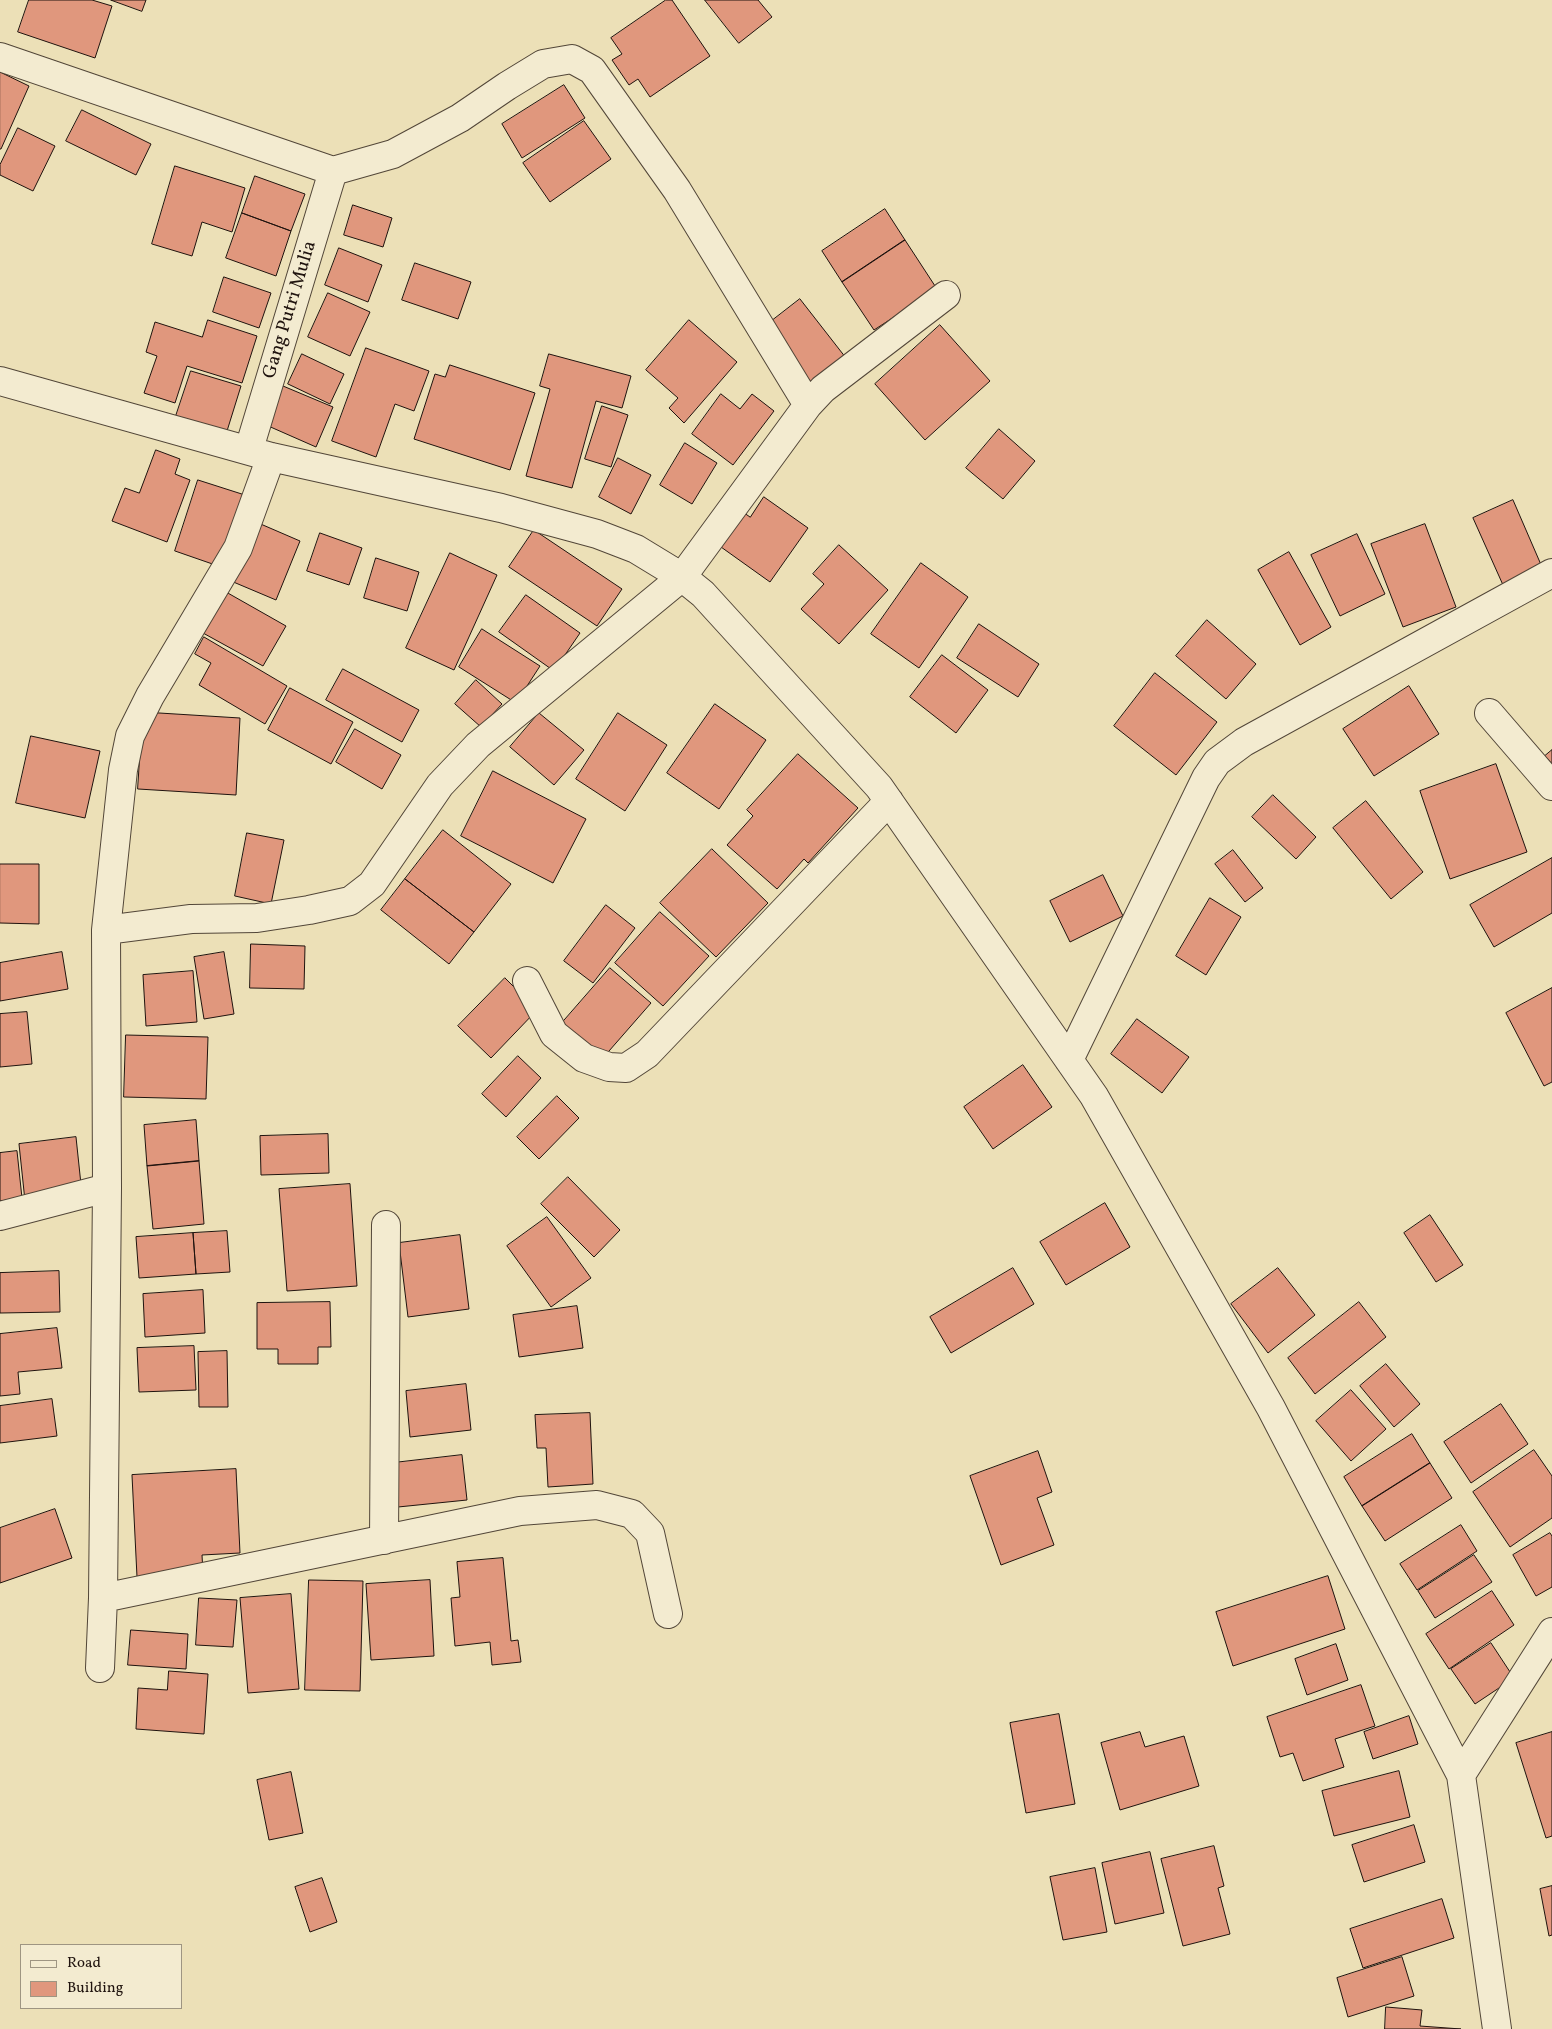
<!DOCTYPE html>
<html>
<head>
<meta charset="utf-8">
<style>
	body { margin:0 }
	#map { position:relative; width:1552px; height:2029px; overflow:hidden; background:#ece0b7; font-family:Vollkorn,serif }
	canvas { display:block }
	.legend { position:absolute; left:20px; top:1944px; width:162px; height:65px; box-sizing:border-box; background:#f3ebd0; border:1px solid #9e9582; margin:0; padding:6px 9px; list-style:none; font-size:15px; color:#1f130e }
	.legend li { display:flex; align-items:center; gap:10px; height:25px }
	.legend b { width:25px; border:1px solid #9e9582 }
</style>
</head>
<body>
<div id="map">
<canvas width="1552" height="2029"></canvas>
<ul class="legend">
<li><b style="height:6px;background:#f3ebd0"></b>Road</li>
<li><b style="height:14px;background:#e0977d"></b>Building</li>
</ul>
</div>
<script>
const c = document.querySelector('canvas').getContext('2d');
c.lineJoin = 'round';
function fill(path, color) {
  c.fillStyle = color;
  c.fill(path, 'evenodd');
}
function stroke(path, color, width, dash) {
  c.strokeStyle = color;
  c.lineWidth = width;
  c.lineCap = dash ? 'butt' : 'round';
  c.setLineDash(dash || []);
  c.stroke(path);
}
function write(font, color, halo, rows, align = 'center') {
  c.font = font + ' Vollkorn,serif';
  c.lineWidth = 4;
  c.setLineDash([]);
  c.textBaseline = 'middle';
  c.strokeStyle = halo;
  c.fillStyle = color;
  for (const [text, x, y, turn = 0] of rows) {
    c.save();
    c.translate(x, y);
    c.rotate((+turn || 0) * Math.PI / 180);
    c.textAlign = isNaN(turn) ? turn : align;
    if (halo) c.strokeText(text, 0, 0);
    c.fillText(text, 0, 0);
    c.restore();
  }
}
const building = new Path2D(`
	M29 0H92L112 6 95 58 18 32Z
	M111 0H146L142 11Z
	M666 0H672L710 56 650 97 638 79 629 85 612 60 622 54 611 38Z
	M705 0H758L772 17 739 43Z
	M0 72 29 86 1 149H0Z
	M564 85 585 118 522 158 502 124Z
	M82 110 151 144 136 175 66 141Z
	M584 121 611 159 550 202 523 163Z
	M18 128 55 146 33 191 0 175V165Z
	M175 166 245 188 232 232 202 222 192 256 152 244Z
	M255 176 305 194 291 231 242 213Z
	M353 205 392 218 383 247 344 235Z
	M885 209 905 240 842 282 822 251Z
	M242 213 291 231 276 276 226 258Z
	M905 240 937 289 874 330 842 282Z
	M339 248 382 265 368 302 325 285Z
	M415 263 471 282 458 319 402 300Z
	M224 277 271 293 259 328 213 312Z
	M328 293 370 312 350 356 308 337Z
	M800 299 846 358 811 386 764 327Z
	M208 320 257 336 242 383 187 366 175 403 144 393 157 356 146 352 155 322 202 337Z
	M689 320 737 362 684 423 669 408 678 398 646 370Z
	M940 325 990 381 925 440 875 384Z
	M366 348 429 371 414 411 395 404 376 457 332 441Z
	M302 354 344 374 330 404 288 384Z
	M549 354 631 376 622 408 596 401 572 488 526 476 550 389 540 386Z
	M450 365 535 393 510 470 414 439 435 374 445 377Z
	M191 371 241 386 227 431 176 416Z
	M283 386 333 407 316 447 266 425Z
	M721 394 740 409 752 394 774 411 733 465 692 434Z
	M602 406 628 415 611 467 585 459Z
	M999 429 1035 461 1003 499 966 468Z
	M685 443 717 463 692 504 660 485Z
	M156 450 180 459 175 474 190 480 167 542 112 521 125 488 139 493Z
	M618 458 651 475 631 514 599 497Z
	M198 480 248 496 224 568 175 551Z
	M764 497 808 528 770 582 714 542 737 508 750 517Z
	M1513 500 1542 567 1503 585 1473 518Z
	M256 522 300 541 276 600 231 581Z
	M1425 524 1456 607 1403 627 1371 544Z
	M534 530 622 589 597 626 509 567Z
	M320 533 362 548 349 585 307 571Z
	M1357 534 1385 594 1340 616 1311 555Z
	M839 545 888 590 839 644 801 609 824 584 813 574Z
	M1289 552 1331 627 1300 645 1258 570Z
	M450 553 497 575 454 670 406 648Z
	M376 558 419 572 407 611 364 598Z
	M921 563 968 597 919 668 871 634Z
	M226 592 286 626 263 666 203 633Z
	M526 595 580 633 554 671 499 632Z
	M1207 620 1256 664 1226 699 1176 656Z
	M979 624 1039 664 1018 697 957 658Z
	M482 629 540 666 516 703 459 667Z
	M204 637 287 686 265 724 199 685 211 663 195 654Z
	M942 655 988 690 956 733 910 697Z
	M343 669 419 710 402 742 326 700Z
	M1155 673 1217 722 1176 775 1114 726Z
	M476 680 502 704 481 727 455 704Z
	M1409 686 1439 734 1374 776 1343 729Z
	M290 688 353 722 331 764 268 730Z
	M715 704 766 740 719 809 667 773Z
	M143 712 240 718 236 795 138 789Z
	M539 713 584 750 554 785 510 747Z
	M618 713 667 745 625 811 576 779Z
	M355 729 401 755 382 789 336 762Z
	M31 736 100 751 85 818 16 803Z
	M1552 750V764L1545 756Z
	M798 754 858 808 808 863 804 859 777 889 727 845 753 816 747 810Z
	M1496 764 1527 852 1450 879 1420 791Z
	M493 771 586 819 553 883 461 836Z
	M1273 795 1316 837 1296 859 1252 817Z
	M1366 801 1423 872 1391 899 1333 828Z
	M443 830 511 884 474 932 405 879Z
	M247 833 284 840 271 904 235 896Z
	M712 849 768 903 716 957 660 903Z
	M1233 850 1263 888 1245 902 1215 864Z
	M1552 858V913L1494 947 1470 905Z
	M0 864H39V924L0 923Z
	M1103 875 1123 916 1070 942 1050 901Z
	M405 879 474 932 449 964 381 910Z
	M1210 898 1241 917 1206 975 1176 956Z
	M606 905 635 928 593 983 564 961Z
	M660 912 709 956 663 1006 615 963Z
	M251 944 305 946 304 989 250 988Z
	M62 952 68 989 0 1001V963Z
	M224 952 234 1014 204 1019 194 957Z
	M610 968 651 1003 602 1059 562 1023Z
	M193 971 197 1022 146 1026 143 975Z
	M505 978 537 1010 491 1058 458 1026Z
	M1552 988V1082L1544 1086 1506 1013Z
	M27 1012 32 1064 0 1067V1014Z
	M1137 1019 1189 1057 1162 1093 1111 1054Z
	M126 1035 208 1037 206 1099 124 1097Z
	M518 1056 541 1078 506 1117 482 1094Z
	M1023 1065 1052 1107 993 1149 964 1107Z
	M557 1096 579 1118 539 1159 517 1137Z
	M196 1120 199 1161 147 1166 144 1125Z
	M328 1134 329 1173 261 1175 260 1136Z
	M76 1137 82 1194 25 1201 19 1144Z
	M17 1151 22 1198 0 1201V1153Z
	M199 1161 204 1224 153 1229 147 1166Z
	M568 1177 620 1230 594 1257 541 1204Z
	M350 1184 357 1286 287 1291 279 1189Z
	M1105 1203 1130 1247 1066 1285 1040 1242Z
	M1430 1215 1463 1265 1436 1282 1404 1233Z
	M547 1217 591 1278 551 1307 507 1246Z
	M227 1231 230 1272 196 1274 193 1233Z
	M193 1233 196 1274 139 1278 136 1237Z
	M460 1235 469 1309 408 1317 399 1243Z
	M1013 1268 1034 1304 951 1353 930 1317Z
	M1278 1268 1315 1315 1268 1353 1231 1304Z
	M59 1271 60 1312 0 1313V1273Z
	M203 1290 205 1333 145 1337 143 1294Z
	M330 1302 331 1347H318V1364H278V1349H257V1303Z
	M1359 1302 1386 1337 1315 1394 1288 1358Z
	M577 1306 583 1348 519 1357 513 1315Z
	M57 1328 62 1368 18 1372 20 1394 0 1396V1334Z
	M194 1346 196 1390 139 1392 137 1348Z
	M227 1351 228 1407H199L198 1352Z
	M1386 1364 1420 1404 1394 1427 1360 1386Z
	M466 1384 471 1430 410 1437 406 1391Z
	M1351 1390 1386 1429 1351 1461 1316 1421Z
	M52 1399 57 1436 0 1443V1406Z
	M1501 1404 1528 1444 1471 1483 1444 1442Z
	M590 1413 593 1484 548 1487 546 1448H537L535 1415Z
	M1412 1434 1430 1463 1362 1506 1344 1477Z
	M1534 1450 1552 1476V1518L1510 1547 1473 1492Z
	M1038 1451 1052 1492 1037 1498 1054 1545 1001 1565 970 1476Z
	M462 1455 467 1500 398 1507 393 1463Z
	M1430 1463 1452 1498 1385 1541 1362 1506Z
	M236 1469 240 1553 202 1555 203 1573 137 1577 132 1475Z
	M55 1509 72 1558 0 1583V1528Z
	M1461 1525 1477 1551 1417 1590 1400 1564Z
	M1550 1533 1552 1536V1587L1536 1596 1513 1555Z
	M1474 1555 1492 1582 1435 1618 1418 1591Z
	M503 1558 511 1641 518 1640 521 1662 492 1665 490 1642 455 1646 451 1598 460 1597 457 1562Z
	M1328 1576 1345 1629 1233 1666 1216 1612Z
	M309 1580 363 1581 360 1691 305 1690Z
	M430 1580 434 1656 371 1660 366 1584Z
	M1492 1591 1514 1625 1449 1669 1426 1634Z
	M291 1594 299 1689 248 1693 240 1598Z
	M199 1598 237 1600 233 1647 196 1645Z
	M131 1630 188 1634 186 1669 128 1665Z
	M1491 1643 1514 1678 1475 1704 1451 1669Z
	M1336 1644 1348 1680 1307 1695 1295 1659Z
	M169 1671 208 1674 204 1734 136 1729 138 1688 167 1690Z
	M1361 1685 1375 1726 1335 1739 1344 1767 1303 1781 1293 1753 1280 1757 1267 1717Z
	M1059 1714 1075 1804 1026 1813 1010 1723Z
	M1409 1716 1418 1744 1373 1759 1364 1732Z
	M1140 1732 1145 1747 1184 1736 1199 1786 1120 1810 1101 1743Z
	M1552 1732V1836L1546 1838 1516 1743Z
	M1399 1771 1410 1817 1334 1836 1322 1791Z
	M291 1772 303 1833 269 1840 257 1780Z
	M1414 1825 1425 1862 1364 1882 1352 1845Z
	M1214 1846 1224 1886 1218 1888 1230 1934 1183 1946 1161 1859Z
	M1150 1852 1164 1913 1115 1924 1102 1863Z
	M1095 1868 1107 1932 1063 1940 1050 1877Z
	M322 1878 337 1922 310 1932 295 1887Z
	M1552 1886V1935L1549 1936 1540 1889Z
	M1442 1899 1454 1938 1363 1968 1350 1929Z
	M1402 1957 1414 1996 1348 2017 1337 1978Z
	M1386 2007 1422 2010 1420 2026 1461 2029H1385Z`);
fill(building, '#e0977d');
stroke(building, '#1f130e', 1);
const street = new Path2D(`
	M0 57 333 171 393 154 460 118 507 86 543 64 572 59 592 70 677 190 808 405
	M0 381 271 457 501 508 597 534 636 549 682 577 703 594 879 787 1094 1096 1271 1408 1461 1775 1497 2029
	M249 449 333 171
	M1489 713 1552 786
	M106 930 191 919 257 918 309 910 350 901 372 884 440 785 478 745 682 577 808 405 823 389 946 295
	M527 981 554 1034 584 1058 609 1067 626 1068 647 1054 889 801
	M1069 1060 1206 778 1217 762 1244 742 1552 573
	M0 1216 107 1188 106 930 123 770 130 736 150 696 238 548 271 457
	M384 1540 386 1225
	M103 1598 520 1511 597 1505 632 1514 650 1533 668 1614
	M100 1668 103 1598 107 1188
	M1461 1775 1552 1632`);
stroke(street, '#524638', 30);
stroke(street, '#f3ebd0', 28);
write('19px', '#1f130e', '#f3ebd0', [
	["Gang Putri Mulia",291,310,-73]
]);
</script>
</body>
</html>
